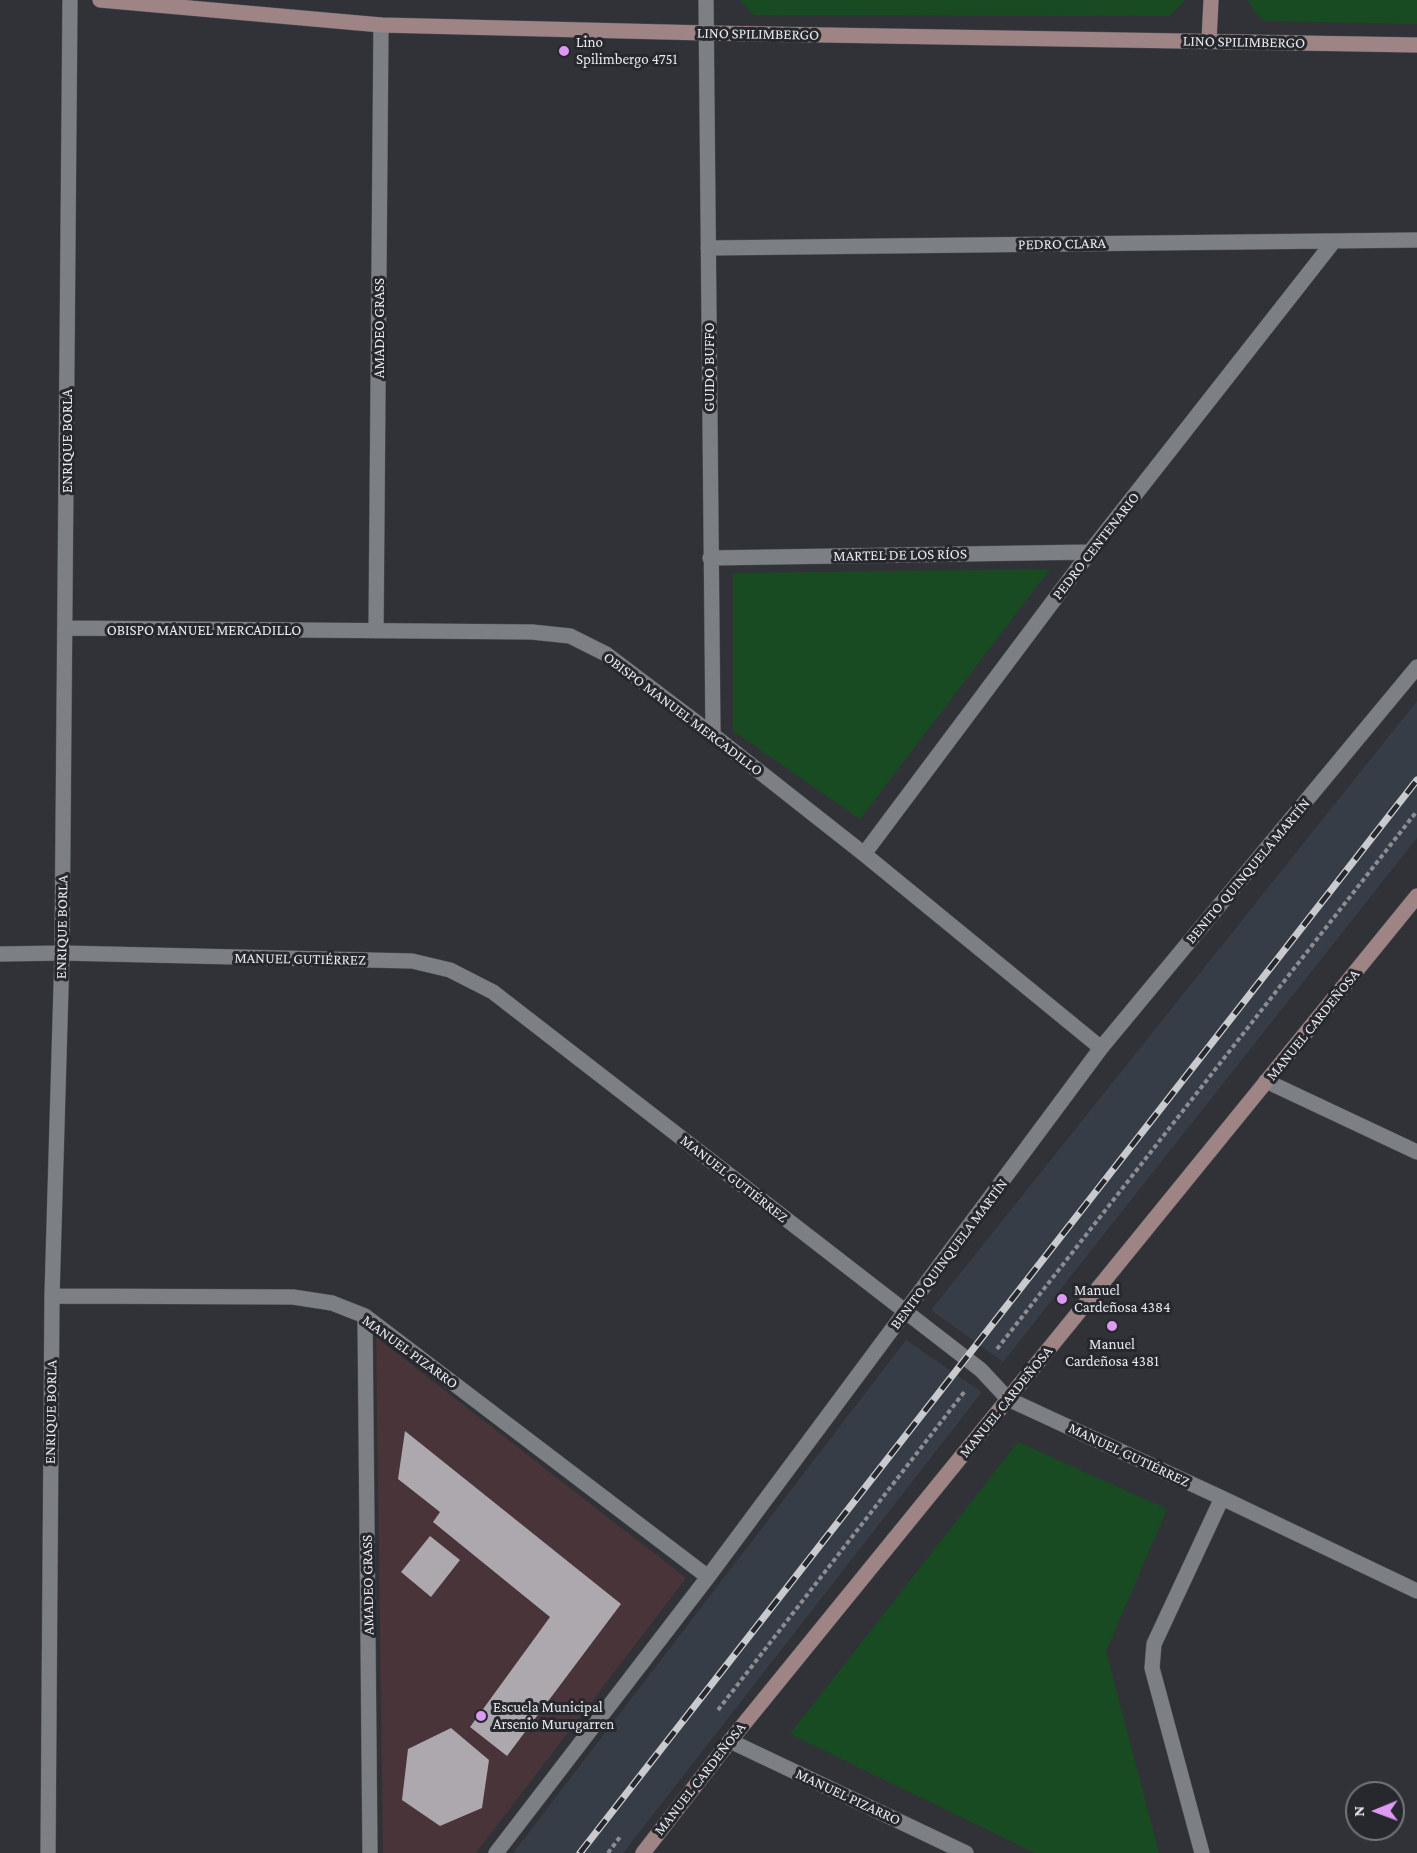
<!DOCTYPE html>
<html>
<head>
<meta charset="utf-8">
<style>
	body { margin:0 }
	#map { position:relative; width:1417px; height:1853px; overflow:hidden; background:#303237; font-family:"Crimson Pro",serif }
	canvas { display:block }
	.north { position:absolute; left:1345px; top:1781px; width:60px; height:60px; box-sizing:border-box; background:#26282d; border:2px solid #737579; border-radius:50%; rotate:269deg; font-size:16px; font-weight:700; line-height:24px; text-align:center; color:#e6e8eb }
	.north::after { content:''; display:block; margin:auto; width:21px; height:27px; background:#dd99f3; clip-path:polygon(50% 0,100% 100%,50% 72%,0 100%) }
</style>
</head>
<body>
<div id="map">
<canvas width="1417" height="1853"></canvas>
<div class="north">N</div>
</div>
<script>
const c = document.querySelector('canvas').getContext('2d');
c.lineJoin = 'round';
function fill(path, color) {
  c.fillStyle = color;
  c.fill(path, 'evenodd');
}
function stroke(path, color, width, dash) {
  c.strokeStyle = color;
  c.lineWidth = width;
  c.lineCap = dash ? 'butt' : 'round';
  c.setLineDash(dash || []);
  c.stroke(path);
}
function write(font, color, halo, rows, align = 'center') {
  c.font = font + ' "Crimson Pro",serif';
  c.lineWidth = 6;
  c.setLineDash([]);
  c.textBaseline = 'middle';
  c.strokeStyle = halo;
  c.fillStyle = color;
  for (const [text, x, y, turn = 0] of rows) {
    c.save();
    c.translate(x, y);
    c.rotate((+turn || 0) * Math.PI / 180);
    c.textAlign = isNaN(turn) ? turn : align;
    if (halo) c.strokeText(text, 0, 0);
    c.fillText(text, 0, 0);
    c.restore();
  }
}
fill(new Path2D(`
	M1417 701V838L1003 1362 931 1310Z
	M906 1340 982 1392 623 1853H513Z`), '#373d47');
fill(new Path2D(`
	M376 1337 686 1578 476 1853H383Z`), '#483439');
fill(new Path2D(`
	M740 0H1185L1169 16 754 15Z
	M1248 0H1417V24L1265 21 1254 11Z
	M1050 569 860 819 733 731V573Z
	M1018 1442 1167 1509 1106 1651 1159 1853H1035L790 1734Z`), '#194b22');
fill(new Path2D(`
	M405 1431 621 1604 507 1756 470 1727 550 1617 433 1522 440 1512 398 1479Z
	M430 1536 460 1560 431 1597 401 1572Z
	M451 1728 489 1760 482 1808 440 1826 402 1800 408 1749Z`), '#aca8ad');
const minor = new Path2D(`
	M706 0 713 735
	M708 248 1417 240
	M710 558 1090 552
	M65 628 532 632 570 636 606 654 713 735 864 854 1101 1048
	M376 631 381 25
	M864 854 1090 552 1334 241
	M0 954 62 953 412 961 450 970 493 992 981 1370 1008 1399 1222 1498 1417 1591
	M1266 1081 1417 1152
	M52 1296 293 1297 332 1303 365 1316 708 1577
	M365 1316 370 1853
	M730 1741 966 1853
	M48 1853 52 1296 62 953 70 0
	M496 1853 708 1577 1101 1048 1417 667
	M1202 1853 1152 1668 1154 1644 1222 1498`);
const secondary = new Path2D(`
	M100 0 381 25 706 33 1417 45
	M1209 41 1211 0
	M643 1853 730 1741 1417 896`);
stroke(minor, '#4e5053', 16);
stroke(secondary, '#4e5053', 16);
stroke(new Path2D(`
	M997 1349 1417 811
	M718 1710 965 1391
	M608 1853 620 1837`), '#8b8d91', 4, [4.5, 3]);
stroke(minor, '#7c7f84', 15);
stroke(secondary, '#9f8485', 15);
const rail = new Path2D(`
	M580 1853 1417 780`);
stroke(rail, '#c8cacd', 7);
stroke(rail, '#26282d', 4.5, [14]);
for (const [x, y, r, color] of [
	[564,51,6,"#dd99f3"],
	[1062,1299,6,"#dd99f3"],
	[1112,1326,6,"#dd99f3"],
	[481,1716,6,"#dd99f3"]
]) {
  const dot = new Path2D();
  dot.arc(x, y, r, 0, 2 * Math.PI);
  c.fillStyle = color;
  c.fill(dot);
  stroke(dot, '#26282d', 2);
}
write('15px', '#e6e8eb', '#26282d', [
	["LINO SPILIMBERGO",758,34,1],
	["LINO SPILIMBERGO",1244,42,1],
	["PEDRO CLARA",1062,244,-1],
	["AMADEO GRASS",379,328,-90],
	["GUIDO BUFFO",709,367,-90],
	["ENRIQUE BORLA",67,441,-90],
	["PEDRO CENTENARIO",1096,546,-52],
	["MARTEL DE LOS RÍOS",900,555,-1],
	["OBISPO MANUEL MERCADILLO",204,630],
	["OBISPO MANUEL MERCADILLO",683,714,37],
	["BENITO QUINQUELA MARTÍN",1248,871,-50],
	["ENRIQUE BORLA",62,927,-89],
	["MANUEL GUTIÉRREZ",300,959,1],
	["MANUEL CARDEÑOSA",1313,1025,-51],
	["MANUEL GUTIÉRREZ",734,1179,38],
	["BENITO QUINQUELA MARTÍN",949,1254,-53],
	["MANUEL PIZARRO",410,1352,36],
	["MANUEL CARDEÑOSA",1006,1402,-51],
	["ENRIQUE BORLA",51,1412,-89],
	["MANUEL GUTIÉRREZ",1129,1455,25],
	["AMADEO GRASS",368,1585,-91],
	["MANUEL CARDEÑOSA",700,1779,-52],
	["MANUEL PIZARRO",848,1797,25]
]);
write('15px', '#e6e8eb', '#26282d', [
	["Lino",576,42],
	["Spilimbergo 4751",576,59],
	["Manuel",1074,1290],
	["Cardeñosa 4384",1074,1307],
	["Manuel",1112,1344,"center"],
	["Cardeñosa 4381",1112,1361,"center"],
	["Escuela Municipal",493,1707],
	["Arsenio Murugarren",493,1724]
], 'left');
</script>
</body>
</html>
